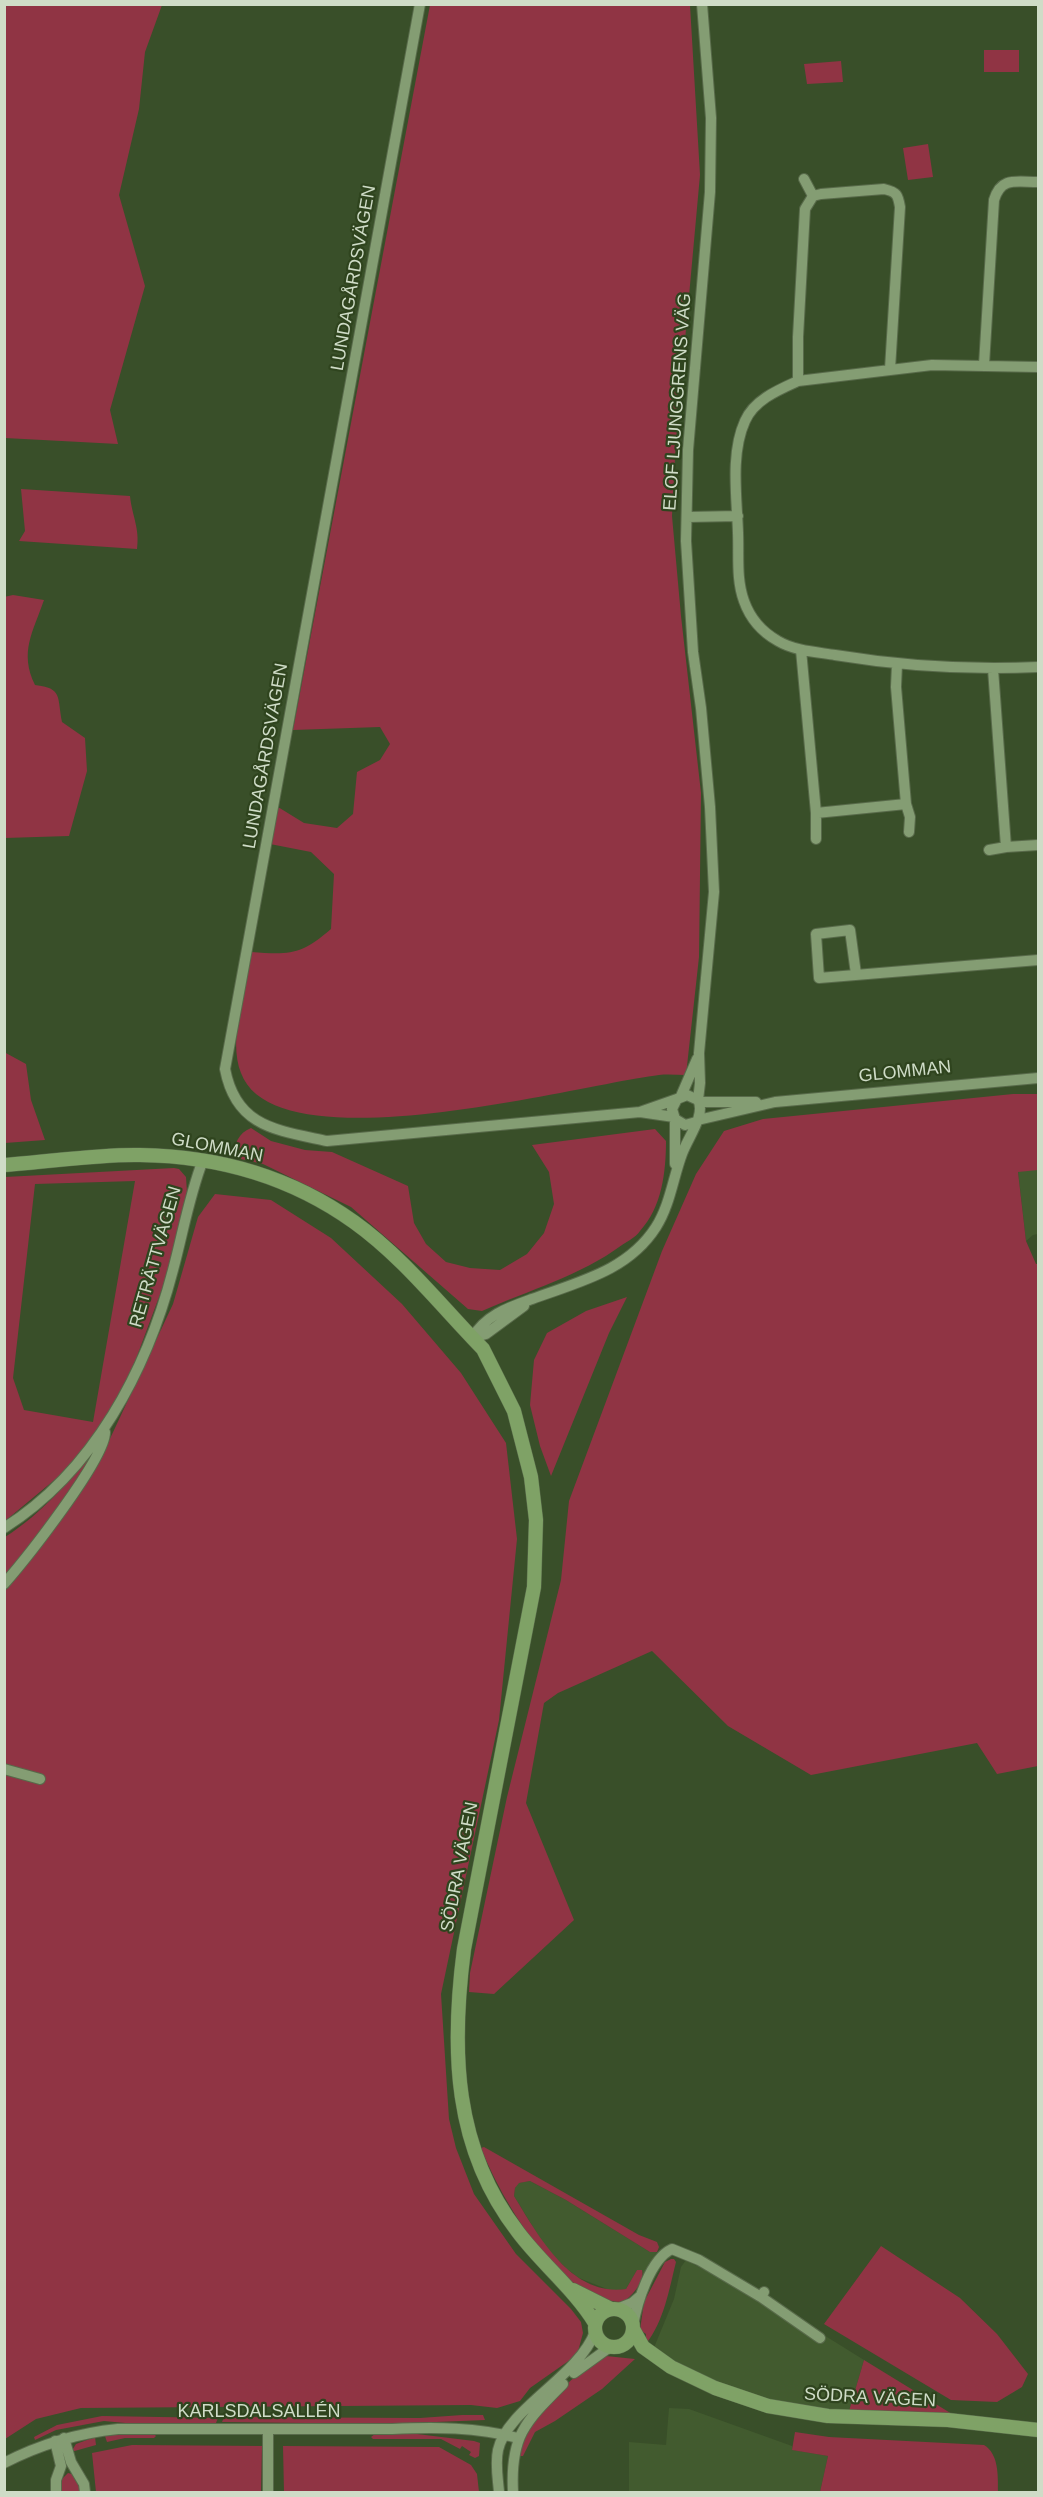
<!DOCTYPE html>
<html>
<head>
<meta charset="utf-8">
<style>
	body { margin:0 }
	#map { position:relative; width:1043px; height:2497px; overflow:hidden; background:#394f29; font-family:Helvetica,sans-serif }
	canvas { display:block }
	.frame { position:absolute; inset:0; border:6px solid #cfdcc7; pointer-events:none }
</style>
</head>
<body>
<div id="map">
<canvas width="1043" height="2497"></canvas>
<div class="frame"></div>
</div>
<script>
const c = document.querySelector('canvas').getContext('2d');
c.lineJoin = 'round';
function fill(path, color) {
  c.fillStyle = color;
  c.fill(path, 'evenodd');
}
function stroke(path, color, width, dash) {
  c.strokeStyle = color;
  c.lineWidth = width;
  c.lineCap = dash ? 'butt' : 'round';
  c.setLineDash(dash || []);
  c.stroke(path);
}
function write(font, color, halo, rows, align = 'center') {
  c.font = font + ' Helvetica,sans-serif';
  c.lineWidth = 4.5;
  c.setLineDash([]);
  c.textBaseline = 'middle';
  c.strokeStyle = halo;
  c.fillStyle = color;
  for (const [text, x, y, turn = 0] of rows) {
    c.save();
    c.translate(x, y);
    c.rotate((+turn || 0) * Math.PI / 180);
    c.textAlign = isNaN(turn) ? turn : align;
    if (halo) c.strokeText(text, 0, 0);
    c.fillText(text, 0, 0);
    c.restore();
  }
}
fill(new Path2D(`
	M1038 1138V1234L1033 1235 1026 1241 1018 1171Z
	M530 2181 566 2200 650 2252H657L643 2275 642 2270H637L626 2289 612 2291 579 2278 567 2269 546 2248 514 2196 515 2188 518 2183Z
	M686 2260 819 2332 864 2360 849 2411 819 2409 772 2400 719 2383 653 2350 674 2299 681 2267Z
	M669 2408 689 2409 792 2446 793 2450 828 2456 820 2492H629V2442L666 2445Z`), '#425b2f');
fill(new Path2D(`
	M5 4 162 5 145 52 139 109 119 195 145 286 110 410 118 444 5 438Z
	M430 5H690L700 175 676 439 672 516 681 616 701 793 699 957 686 1075C677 1075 668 1074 659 1075 582 1084 276 1168 241 1073 228 1040 245 987 251 952 290 955 301 955 331 929L334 874 311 852 270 844 278 807 304 823 337 828 353 814 357 772 380 760 390 744 380 727 293 730Z
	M984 50H1019V72H984Z
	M841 61 843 82 807 84 804 64Z
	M928 144 933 177 908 180 903 148Z
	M21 489 130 496C132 516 140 528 137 549L19 541 25 531Z
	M13 595 44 600C33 632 19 652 35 685 63 688 57 697 62 722L85 738 87 771 69 836 5 838 4 597Z
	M4 1052 26 1064 31 1100 45 1140 5 1143Z
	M1013 1094H1038V1170L1018 1172 1026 1241 1036 1264H1038V1766L997 1774 977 1743 811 1775 728 1726 652 1651 558 1693 544 1703 526 1803 574 1920 494 1994 469 1992 470 1973 507 1797 561 1580 569 1501 662 1251 696 1174 724 1131 763 1119Z
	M251 1128 271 1141 305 1150 332 1152 408 1186 414 1223 426 1244 446 1262 470 1268 500 1270 527 1254 544 1233 554 1204 549 1172 532 1145 655 1129 666 1141C666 1172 662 1207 640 1231 636 1237 628 1241 622 1245 580 1276 529 1290 482 1311L468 1309 351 1207 263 1164 232 1157C235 1144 238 1133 251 1128Z
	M174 1168 179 1169 186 1177 187 1193 165 1281 127 1383 99 1434 58 1477 5 1521V1177ZM135 1181 93 1422 24 1410 13 1378 35 1184Z
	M215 1194 271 1200 331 1238 402 1304 461 1373 506 1443 517 1539 499 1720 441 1994 449 2119 456 2148 474 2194 516 2254 571 2309 581 2322 583 2333 577 2355 530 2388 520 2401 497 2408 471 2405 81 2408 36 2419 5 2439V1537C43 1513 70 1480 99 1445L100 1460 173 1304 198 1217Z
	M627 1297 609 1333 551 1476 540 1446 530 1405 534 1360 547 1333 586 1311Z
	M484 2147 639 2235 657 2242 659 2247 657 2252H650L566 2200 530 2181 519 2183 515 2188 514 2196C538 2235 571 2297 626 2289L637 2270H642C645 2282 633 2294 624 2302 561 2304 501 2199 481 2148Z
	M881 2246 960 2298 997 2334 1028 2374 1022 2387 997 2402 951 2400 824 2324Z
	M671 2259H674L676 2262C669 2290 664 2321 646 2344V2334L640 2330 644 2302 665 2262Z
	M606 2356 635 2359 602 2389 555 2421 535 2432 523 2456H519C529 2416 570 2375 606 2356Z
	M864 2360 952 2414 849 2411Z
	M462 2415H483L485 2420 387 2424 222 2422 224 2417 420 2418Z
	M102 2416 218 2418 216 2423 136 2424 104 2421 56 2430 35 2440 34 2437 57 2425Z
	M795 2432 829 2437 984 2445C999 2454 998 2476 998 2492H820L828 2456 792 2450Z
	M128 2433 154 2434 156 2436 154 2438H125L107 2442 105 2436Z
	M375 2434H417L474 2441 480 2443 479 2456 475 2458 469 2455 471 2452 462 2446 460 2449 441 2439H373L371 2437Z
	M95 2437 96 2445 71 2452 76 2444Z
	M132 2445 262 2446 261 2492H96L92 2453Z
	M283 2446 439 2447 471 2465 477 2474 479 2492H284Z
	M68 2473 76 2475 82 2492H59L60 2481Z`), '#903444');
const minor = new Path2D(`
	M420 4 225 1069C236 1127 276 1130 327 1141L640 1112 674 1117
	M804 179 813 196
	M984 365 994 200C1001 176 1017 182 1038 182
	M1038 367 932 365 798 381C778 390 754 400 745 421 730 454 737 498 738 533 739 556 736 579 744 601 750 618 762 632 778 641 795 651 816 652 835 655 902 666 971 670 1038 667
	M798 381V337L805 209 813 196 821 194 884 189C897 192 898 195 900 207L890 369
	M687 517 738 516
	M801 650 816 813 906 804 896 687 897 664
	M993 669 1006 847 1038 845
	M906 804 910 817 909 832
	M816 813V839
	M989 850 1006 847
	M856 974 850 930 816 934 819 978 1038 960
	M681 1096 697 1059
	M698 1100 700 1083 699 1053 714 892 710 807 701 708 693 652 686 541 688 450 710 192 711 118 702 4
	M699 1102H756
	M640 1112 677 1099
	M698 1120 775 1102 1038 1078
	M675 1164V1119
	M472 1338C486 1315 507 1308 532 1299 578 1282 628 1271 656 1227 670 1205 673 1178 682 1154 688 1137 706 1115 698 1100L687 1095 677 1099 672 1109 675 1119 685 1125 696 1122
	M472 1338 486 1334 524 1306
	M4 1528C94 1471 147 1370 173 1270 183 1233 189 1196 203 1160
	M4 1584C25 1560 106 1458 105 1432
	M4 1769 40 1779
	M764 2292 761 2297 820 2338
	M617 2309 632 2303 639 2297
	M633 2326C637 2303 650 2259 672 2249L699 2260 761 2297
	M574 2373 610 2347
	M268 2429V2492
	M64 2438 71 2462 84 2484 85 2492
	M55 2441 61 2466 56 2480V2492
	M4 2463C41 2444 78 2433 118 2429H392C435 2427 476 2427 518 2438
	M499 2492C498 2479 495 2464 498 2450 507 2409 578 2377 595 2332
	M513 2492C510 2436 525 2422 563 2384`);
const major = new Path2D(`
	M4 1165C49 1162 96 1154 140 1155 217 1156 291 1177 354 1222 403 1257 441 1306 483 1349L514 1411 531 1477 536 1520 534 1587 464 1949C451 2049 453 2148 518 2232 542 2264 574 2289 595 2323
	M573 2290 611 2309
	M595 2328a19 19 0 1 1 38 0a19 19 0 1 1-38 0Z
	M633 2329 643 2347 671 2367 715 2388 768 2406 828 2416 948 2420 1038 2430`);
stroke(minor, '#586a4a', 12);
stroke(major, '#586a4a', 15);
stroke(minor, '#849d73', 10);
stroke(major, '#7fa266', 14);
write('18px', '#cfdcc7', '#2f441e', [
	["LUNDAGÅRDSVÄGEN",354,278,-80],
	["ELOF LJUNGGRENS VÄG",678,402,-86],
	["LUNDAGÅRDSVÄGEN",266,756,-80],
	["GLOMMAN",905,1072,-6],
	["GLOMMAN",217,1148,11],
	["RETRÄTTVÄGEN",156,1257,-74],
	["SÖDRA VÄGEN",460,1867,-79],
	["SÖDRA VÄGEN",870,2398,3],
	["KARLSDALSALLÉN",259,2412]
]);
</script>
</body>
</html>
